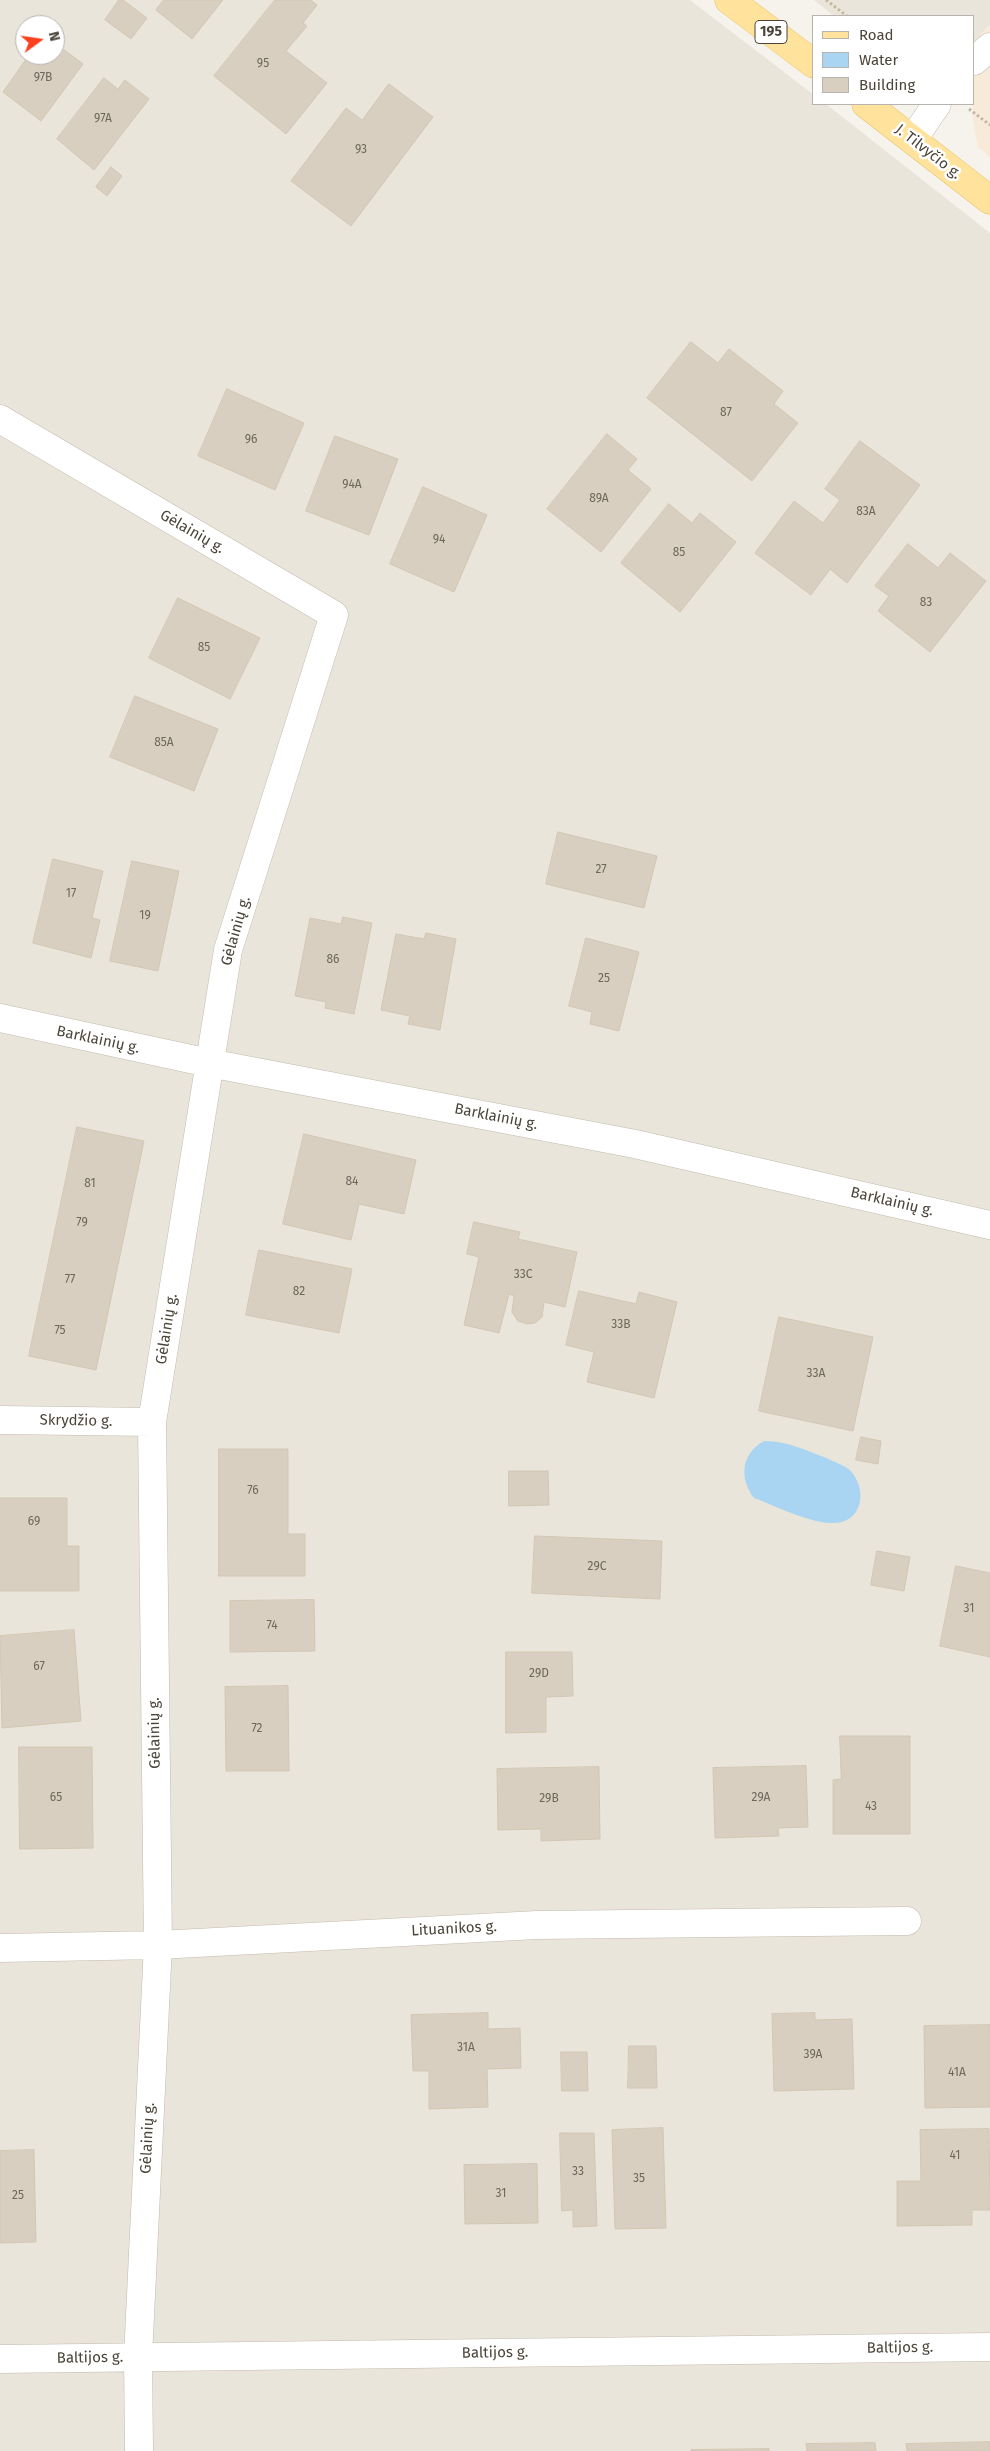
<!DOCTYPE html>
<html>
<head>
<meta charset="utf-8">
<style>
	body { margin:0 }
	#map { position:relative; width:990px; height:2451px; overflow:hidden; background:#f6f3ec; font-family:"Fira Sans",sans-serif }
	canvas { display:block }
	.legend { position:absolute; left:812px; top:15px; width:162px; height:90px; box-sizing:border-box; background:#fff; border:1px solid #b7b4b0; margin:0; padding:6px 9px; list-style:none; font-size:15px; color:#4b4439 }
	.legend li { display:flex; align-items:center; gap:10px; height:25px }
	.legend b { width:25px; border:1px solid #b7b4b0 }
	.north { position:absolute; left:15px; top:15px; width:50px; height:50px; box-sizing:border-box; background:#fff; border:1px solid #b7b4b0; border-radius:50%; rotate:76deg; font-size:14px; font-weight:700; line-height:20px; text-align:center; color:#4b4439 }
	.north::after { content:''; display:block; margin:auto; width:18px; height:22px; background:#fc3f1d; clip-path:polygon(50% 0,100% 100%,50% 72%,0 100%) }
</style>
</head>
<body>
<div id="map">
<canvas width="990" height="2451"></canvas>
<ul class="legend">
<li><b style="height:6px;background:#ffe39c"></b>Road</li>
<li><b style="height:14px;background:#a9d4f2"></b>Water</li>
<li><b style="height:14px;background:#d8cfc1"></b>Building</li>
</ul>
<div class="north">N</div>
</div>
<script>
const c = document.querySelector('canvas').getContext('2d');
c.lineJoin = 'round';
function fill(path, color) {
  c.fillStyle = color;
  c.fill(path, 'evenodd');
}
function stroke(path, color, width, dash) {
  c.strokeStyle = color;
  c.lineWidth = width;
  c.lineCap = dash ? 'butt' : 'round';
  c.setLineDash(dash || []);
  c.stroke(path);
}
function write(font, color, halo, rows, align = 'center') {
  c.font = font + ' "Fira Sans",sans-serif';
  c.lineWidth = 5;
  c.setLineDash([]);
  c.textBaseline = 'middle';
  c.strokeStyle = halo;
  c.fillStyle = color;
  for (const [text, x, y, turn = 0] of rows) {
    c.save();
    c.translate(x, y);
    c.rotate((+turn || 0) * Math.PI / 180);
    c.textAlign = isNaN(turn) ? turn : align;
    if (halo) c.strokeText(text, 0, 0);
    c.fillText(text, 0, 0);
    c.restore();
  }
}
fill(new Path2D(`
	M0 0H690L814 95V104H826L990 233V2451H0ZM25 25H55V55H25Z
	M814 0H990V25L974 41V16H834Z`), '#eae5da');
fill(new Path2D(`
	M990 25V157L978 147 973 121 974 41Z`), '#f7ead8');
fill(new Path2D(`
	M764 1441C772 1441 779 1442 787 1444 797 1446 844 1464 850 1470 869 1491 862 1525 830 1523 807 1522 776 1506 754 1498 739 1478 741 1454 764 1441Z`), '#a9d4f2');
const building = new Path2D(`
	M119 0H123L147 18 131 39 105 20Z
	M164 0H223L192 39 156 10Z
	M275 0H311L317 5 303 23 307 26 286 51 327 83 286 134 214 76Z
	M55 43 83 64 41 121 3 92 29 55H55Z
	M104 78 118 89 125 80 149 99 94 170 57 139Z
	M389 84 433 117 351 226 291 181 346 108 362 120Z
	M111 167 122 176 107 196 96 187Z
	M691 342 718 363 729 349 783 391 774 404 798 423 752 481 647 398Z
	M227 389 304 423 275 490 198 456Z
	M607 434 637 459 628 470 651 489 601 552 547 509Z
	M335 436 398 459 369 535 306 511Z
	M860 441 920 485 847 583 830 569 811 595 755 553 794 501 823 523 840 500 825 489Z
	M423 487 487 515 454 592 390 564Z
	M669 504 692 523 700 513 736 542 680 612 621 563Z
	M908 544 938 568 950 553 986 581 930 652 878 611 889 596 875 586Z
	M178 598 260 638 230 699 149 658Z
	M135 696 218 729 194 791 110 757Z
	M558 832 657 856 644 908 546 884Z
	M53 859 103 871 92 918 100 920 91 958 33 943Z
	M132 861 179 871 158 971 110 961Z
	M343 917 372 923 354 1014 325 1008 326 1002 295 996 310 918 341 924Z
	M426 933 456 939 440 1030 408 1024 410 1016 381 1010 396 934 424 939Z
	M586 938 639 952 619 1031 590 1024 592 1012 569 1006Z
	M77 1127 144 1141 96 1370 29 1356Z
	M304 1134 416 1160 404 1214 359 1204 351 1240 283 1224Z
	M474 1222 520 1232 518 1239 577 1252 565 1307 544 1302 542 1317 535 1323 527 1324 518 1321 512 1312 514 1296 509 1294 499 1333 464 1325 479 1257 467 1254Z
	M259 1250 352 1269 339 1333 246 1315Z
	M579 1291 636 1304 639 1292 677 1302 654 1398 587 1382 594 1352 566 1345Z
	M779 1317 873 1337 853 1431 759 1411Z
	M861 1437 881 1441 878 1464 856 1460Z
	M219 1449H288V1534H305V1576H219Z
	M509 1471H548L549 1505 509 1506Z
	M0 1498H67V1546H79V1591H0Z
	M535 1536 662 1541 660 1599 532 1593Z
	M877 1551 910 1557 904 1591 871 1585Z
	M956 1566 990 1573V1657L940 1646Z
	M314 1600 315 1651 230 1652V1601Z
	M74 1630 81 1721 2 1728 0 1636Z
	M506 1652H572L573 1696 546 1697V1732L506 1733Z
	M288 1686 289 1771H226L225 1687Z
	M840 1736H910V1834H833V1780L841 1779Z
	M19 1747H92L93 1848 20 1849Z
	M806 1766 808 1827 778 1828 779 1836 715 1838 713 1768Z
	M599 1767 600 1839 541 1841V1829L498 1830 497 1769Z
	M488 2013V2029L520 2028 521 2068 487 2069 488 2107 429 2109V2071H413L411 2015Z
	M815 2013V2020L852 2019 854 2089 774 2091 772 2014Z
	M990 2025V2107L925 2108 924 2026Z
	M629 2046H656L657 2088H628Z
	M561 2052H587L588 2091H562Z
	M663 2128 666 2228 615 2229 612 2130Z
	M989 2129 990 2210H972V2225L897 2226V2181H921L920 2130Z
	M560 2133H594L597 2226 573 2227V2210L562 2211Z
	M34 2150 36 2242 0 2243V2151Z
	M537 2164 538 2223 465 2224 464 2165Z
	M990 2442V2451H907L906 2444Z
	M875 2443 876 2451H807L806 2444Z
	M769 2449V2451H691V2450Z`);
fill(building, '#d8cfc1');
stroke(building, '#d3c7b4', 1);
const minor = new Path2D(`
	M974 61 990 47
	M913 139 937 104
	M0 419 334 615 228 950 152 1422 158 1945 138 2357 139 2451
	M0 1018 209 1063 635 1144 990 1225
	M0 1420 152 1422
	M0 1948 158 1945 537 1925 907 1921
	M0 2359 990 2347`);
const primary = new Path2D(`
	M729 0 814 64
	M866 104 990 200`);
stroke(minor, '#c2bbae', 29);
stroke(primary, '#e6c16a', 29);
stroke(new Path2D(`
	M826 0 847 16
	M969 109 990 125`), '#c4b79f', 3, [2.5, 2.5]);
stroke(minor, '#fff', 28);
stroke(primary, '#ffe39c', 28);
write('12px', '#6e675b', null, [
	["95",263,64],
	["97B",43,78],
	["97A",103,119],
	["93",361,150],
	["87",726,413],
	["96",251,440],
	["94A",352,485],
	["89A",599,499],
	["83A",866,512],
	["94",439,540],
	["85",679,553],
	["83",926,603],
	["85",204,648],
	["85A",164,743],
	["27",601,870],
	["17",71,894],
	["19",145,916],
	["86",333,960],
	["25",604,979],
	["84",352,1182],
	["81",90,1184],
	["79",82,1223],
	["33C",523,1275],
	["77",70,1280],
	["82",299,1292],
	["33B",621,1325],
	["75",60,1331],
	["33A",816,1374],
	["76",253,1491],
	["69",34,1522],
	["29C",597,1567],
	["31",969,1609],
	["74",272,1626],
	["67",39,1667],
	["29D",539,1674],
	["72",257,1729],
	["65",56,1798],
	["29A",761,1798],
	["29B",549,1799],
	["43",871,1807],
	["31A",466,2048],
	["39A",813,2055],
	["41A",957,2073],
	["41",955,2156],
	["33",578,2172],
	["35",639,2179],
	["31",501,2194],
	["25",18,2196]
]);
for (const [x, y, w] of [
	[771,32,32]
]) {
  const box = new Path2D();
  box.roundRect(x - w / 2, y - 11.5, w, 23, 4);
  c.fillStyle = '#fff';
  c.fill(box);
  stroke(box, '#4b4439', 1);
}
write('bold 14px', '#4b4439', null, [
	["195",771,32]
]);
write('15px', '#4b4439', '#fff', [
	["J. Tilvyčio g.",928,152,38],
	["Gėlainių g.",192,532,30],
	["Gėlainių g.",236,931,-74],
	["Barklainių g.",98,1040,12],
	["Barklainių g.",496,1117,11],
	["Barklainių g.",892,1202,13],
	["Gėlainių g.",167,1329,-81],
	["Skrydžio g.",76,1421,1],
	["Gėlainių g.",155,1733,-91],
	["Lituanikos g.",454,1929,-3],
	["Gėlainių g.",148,2138,-87],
	["Baltijos g.",900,2348,-1],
	["Baltijos g.",495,2353,-1],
	["Baltijos g.",90,2358,-1]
]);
</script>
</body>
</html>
